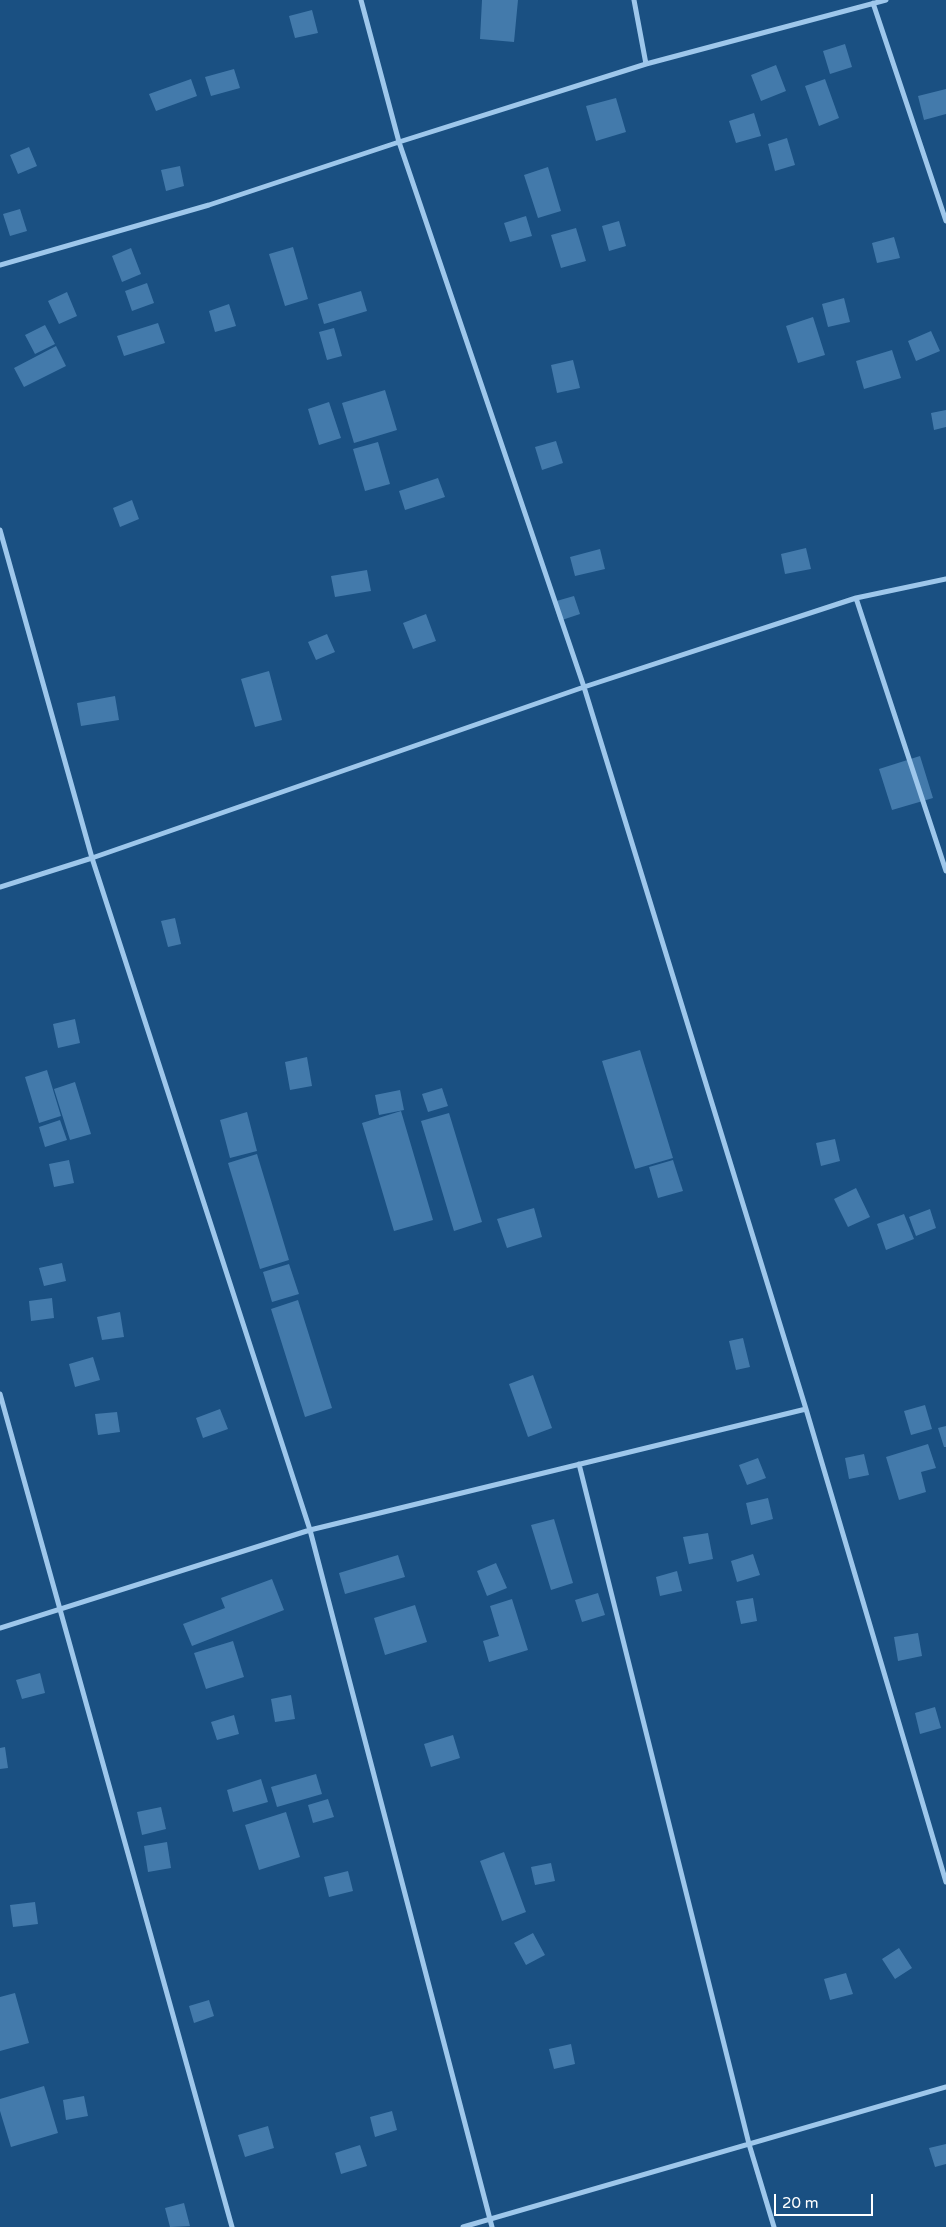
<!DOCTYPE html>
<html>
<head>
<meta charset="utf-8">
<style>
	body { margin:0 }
	#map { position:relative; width:946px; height:2227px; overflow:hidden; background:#1a5082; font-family:"Varela Round",sans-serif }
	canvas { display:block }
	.scale { position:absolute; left:774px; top:2194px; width:99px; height:22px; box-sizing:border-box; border:2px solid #fff; border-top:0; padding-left:6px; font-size:15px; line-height:18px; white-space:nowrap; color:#fff; -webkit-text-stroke:4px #1a5082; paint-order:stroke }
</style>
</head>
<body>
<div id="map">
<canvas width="946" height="2227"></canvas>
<div class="scale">20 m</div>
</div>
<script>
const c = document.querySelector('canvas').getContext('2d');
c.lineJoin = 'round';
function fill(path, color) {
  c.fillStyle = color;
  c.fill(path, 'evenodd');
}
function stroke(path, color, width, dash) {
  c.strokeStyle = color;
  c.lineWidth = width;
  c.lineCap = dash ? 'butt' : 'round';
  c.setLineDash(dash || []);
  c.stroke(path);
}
fill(new Path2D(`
	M482 0H518L514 42 480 39Z
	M312 10 318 33 295 38 289 16Z
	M845 44 852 67 830 74 823 51Z
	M776 65 786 91 761 101 751 75Z
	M234 69 240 88 211 96 205 77Z
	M191 79 197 96 156 111 149 94Z
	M825 79 839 118 819 126 805 86Z
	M946 89V114L924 120 918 96Z
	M616 98 626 132 596 141 586 106Z
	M754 113 761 136 736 143 729 121Z
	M787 138 795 165 775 171 768 144Z
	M29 147 37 166 18 174 10 155Z
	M180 166 184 186 166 191 161 170Z
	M548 167 561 211 538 218 524 175Z
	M20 209 27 231 10 236 3 214Z
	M526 216 532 236 510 242 504 223Z
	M619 221 626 246 609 251 602 226Z
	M576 228 586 261 561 268 551 235Z
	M894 237 900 258 877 263 872 243Z
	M293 247 308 299 285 306 269 254Z
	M131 248 141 274 122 282 112 256Z
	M147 283 154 303 132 311 125 291Z
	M361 291 367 311 324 324 318 304Z
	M67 292 77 316 59 324 48 301Z
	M844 298 850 322 828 327 822 304Z
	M229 304 236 326 215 332 209 311Z
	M813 317 825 355 798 363 786 326Z
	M158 323 165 343 124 356 117 336Z
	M45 325 55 344 35 354 25 335Z
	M334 328 342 356 327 360 319 332Z
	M931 331 940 351 916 361 908 341Z
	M56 346 66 366 24 387 14 368Z
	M892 350 901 378 864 389 856 361Z
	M573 360 580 388 557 393 551 365Z
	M385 390 397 430 354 443 342 403Z
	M329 402 341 438 319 445 308 409Z
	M946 410V427L934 430 931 413Z
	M556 441 563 463 542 470 535 447Z
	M378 442 390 484 365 491 353 449Z
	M438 478 445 497 405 510 399 491Z
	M132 500 139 519 120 527 113 508Z
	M806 548 811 569 785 574 781 554Z
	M600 549 605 569 575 576 570 557Z
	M367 570 371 591 335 597 331 576Z
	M574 596 580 614 559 621 553 602Z
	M426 614 436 641 413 649 403 623Z
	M327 634 335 652 316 660 308 642Z
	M269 671 282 720 255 727 241 679Z
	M115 696 119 720 81 726 77 703Z
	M920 756 933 798 892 810 879 769Z
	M175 918 181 944 168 947 161 921Z
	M75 1019 80 1043 58 1048 53 1024Z
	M640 1050 673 1158 635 1169 602 1061Z
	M307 1057 312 1086 290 1090 285 1062Z
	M47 1070 61 1116 39 1123 25 1077Z
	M75 1082 91 1134 70 1140 54 1089Z
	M442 1088 448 1106 428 1112 422 1094Z
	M400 1090 404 1110 379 1115 375 1095Z
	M401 1111 433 1220 394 1231 362 1123Z
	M247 1112 257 1151 230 1158 220 1120Z
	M449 1113 482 1222 454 1231 421 1121Z
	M60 1120 67 1140 45 1147 39 1127Z
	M835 1139 840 1161 821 1166 816 1143Z
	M257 1154 289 1260 260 1269 228 1163Z
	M69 1160 74 1183 54 1187 49 1164Z
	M673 1160 683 1191 658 1198 649 1167Z
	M856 1188 870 1217 848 1227 834 1199Z
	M534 1208 542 1237 507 1248 497 1219Z
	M930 1209 936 1228 916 1236 909 1217Z
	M904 1214 914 1239 886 1250 877 1224Z
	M62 1263 66 1281 44 1286 39 1268Z
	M289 1264 299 1294 272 1302 263 1272Z
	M52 1298 54 1318 31 1321 29 1301Z
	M298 1300 332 1408 305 1417 271 1309Z
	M120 1312 124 1337 102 1340 97 1317Z
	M743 1338 750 1367 736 1370 729 1341Z
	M93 1357 100 1380 75 1387 69 1364Z
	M533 1375 552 1428 528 1437 509 1384Z
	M925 1405 932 1429 911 1435 904 1411Z
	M220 1409 228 1429 203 1438 196 1418Z
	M117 1412 120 1432 98 1435 95 1414Z
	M946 1426V1447H944L938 1428Z
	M928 1444 936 1468 921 1472 926 1492 899 1500 886 1457Z
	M864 1454 869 1475 849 1479 845 1458Z
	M758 1458 766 1478 747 1485 739 1465Z
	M768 1498 773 1519 751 1525 746 1503Z
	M554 1519 573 1583 551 1590 531 1525Z
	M708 1533 713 1559 689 1564 683 1537Z
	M753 1554 760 1575 737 1582 731 1561Z
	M398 1555 405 1577 345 1594 339 1573Z
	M496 1563 507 1588 487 1596 477 1571Z
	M677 1571 682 1591 660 1596 656 1577Z
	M272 1579 284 1610 192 1646 183 1624 225 1608 221 1598Z
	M598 1593 605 1615 582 1622 575 1600Z
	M753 1598 757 1621 741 1624 736 1601Z
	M512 1599 528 1650 489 1662 483 1641 499 1636 490 1606Z
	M415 1605 427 1642 385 1655 374 1618Z
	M918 1633 922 1656 898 1661 894 1637Z
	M233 1641 244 1677 206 1689 194 1653Z
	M40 1673 45 1693 22 1699 16 1680Z
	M291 1695 295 1719 275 1722 271 1699Z
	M935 1707 941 1728 920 1734 915 1713Z
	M234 1715 239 1734 217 1740 211 1722Z
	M453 1735 460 1758 431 1767 424 1744Z
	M5 1747 8 1768 0 1769V1748Z
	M316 1774 322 1794 277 1807 271 1787Z
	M261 1779 268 1802 233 1812 227 1790Z
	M328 1799 334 1817 313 1823 308 1805Z
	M161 1807 166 1829 142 1835 137 1812Z
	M286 1812 300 1857 259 1870 245 1825Z
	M167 1842 171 1868 148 1872 144 1846Z
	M504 1852 526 1912 502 1921 480 1861Z
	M551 1863 555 1881 535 1885 531 1867Z
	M348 1871 353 1891 329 1897 324 1877Z
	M35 1902 38 1924 13 1927 10 1905Z
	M533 1933 545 1955 526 1965 514 1943Z
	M899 1948 912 1968 895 1979 882 1959Z
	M846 1973 853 1994 830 2000 824 1979Z
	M15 1993 29 2043 0 2051V1997Z
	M209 2000 214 2016 194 2023 189 2006Z
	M571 2044 575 2064 554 2069 549 2049Z
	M44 2086 58 2133 11 2147 0 2111V2099Z
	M84 2096 88 2116 66 2120 63 2100Z
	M392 2111 397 2130 375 2137 370 2117Z
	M268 2126 274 2148 245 2157 238 2135Z
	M946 2144V2164L935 2167 929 2148Z
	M360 2145 367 2166 341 2174 335 2153Z
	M184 2203 190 2226 170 2227 165 2208Z`), '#437aab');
stroke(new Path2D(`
	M361 0 399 142 584 687 806 1409 946 1882
	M634 0 646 64
	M873 3 946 221
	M0 265 209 205 399 142 646 64 886 0
	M0 530 92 858 310 1530 492 2227
	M856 598 946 871
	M0 887 92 858 584 687 856 598 946 579
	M0 1394 232 2227
	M579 1464 749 2144 774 2227
	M0 1628 310 1530 806 1409
	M463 2227 946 2087`), '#9ec7eb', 5);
</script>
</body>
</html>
